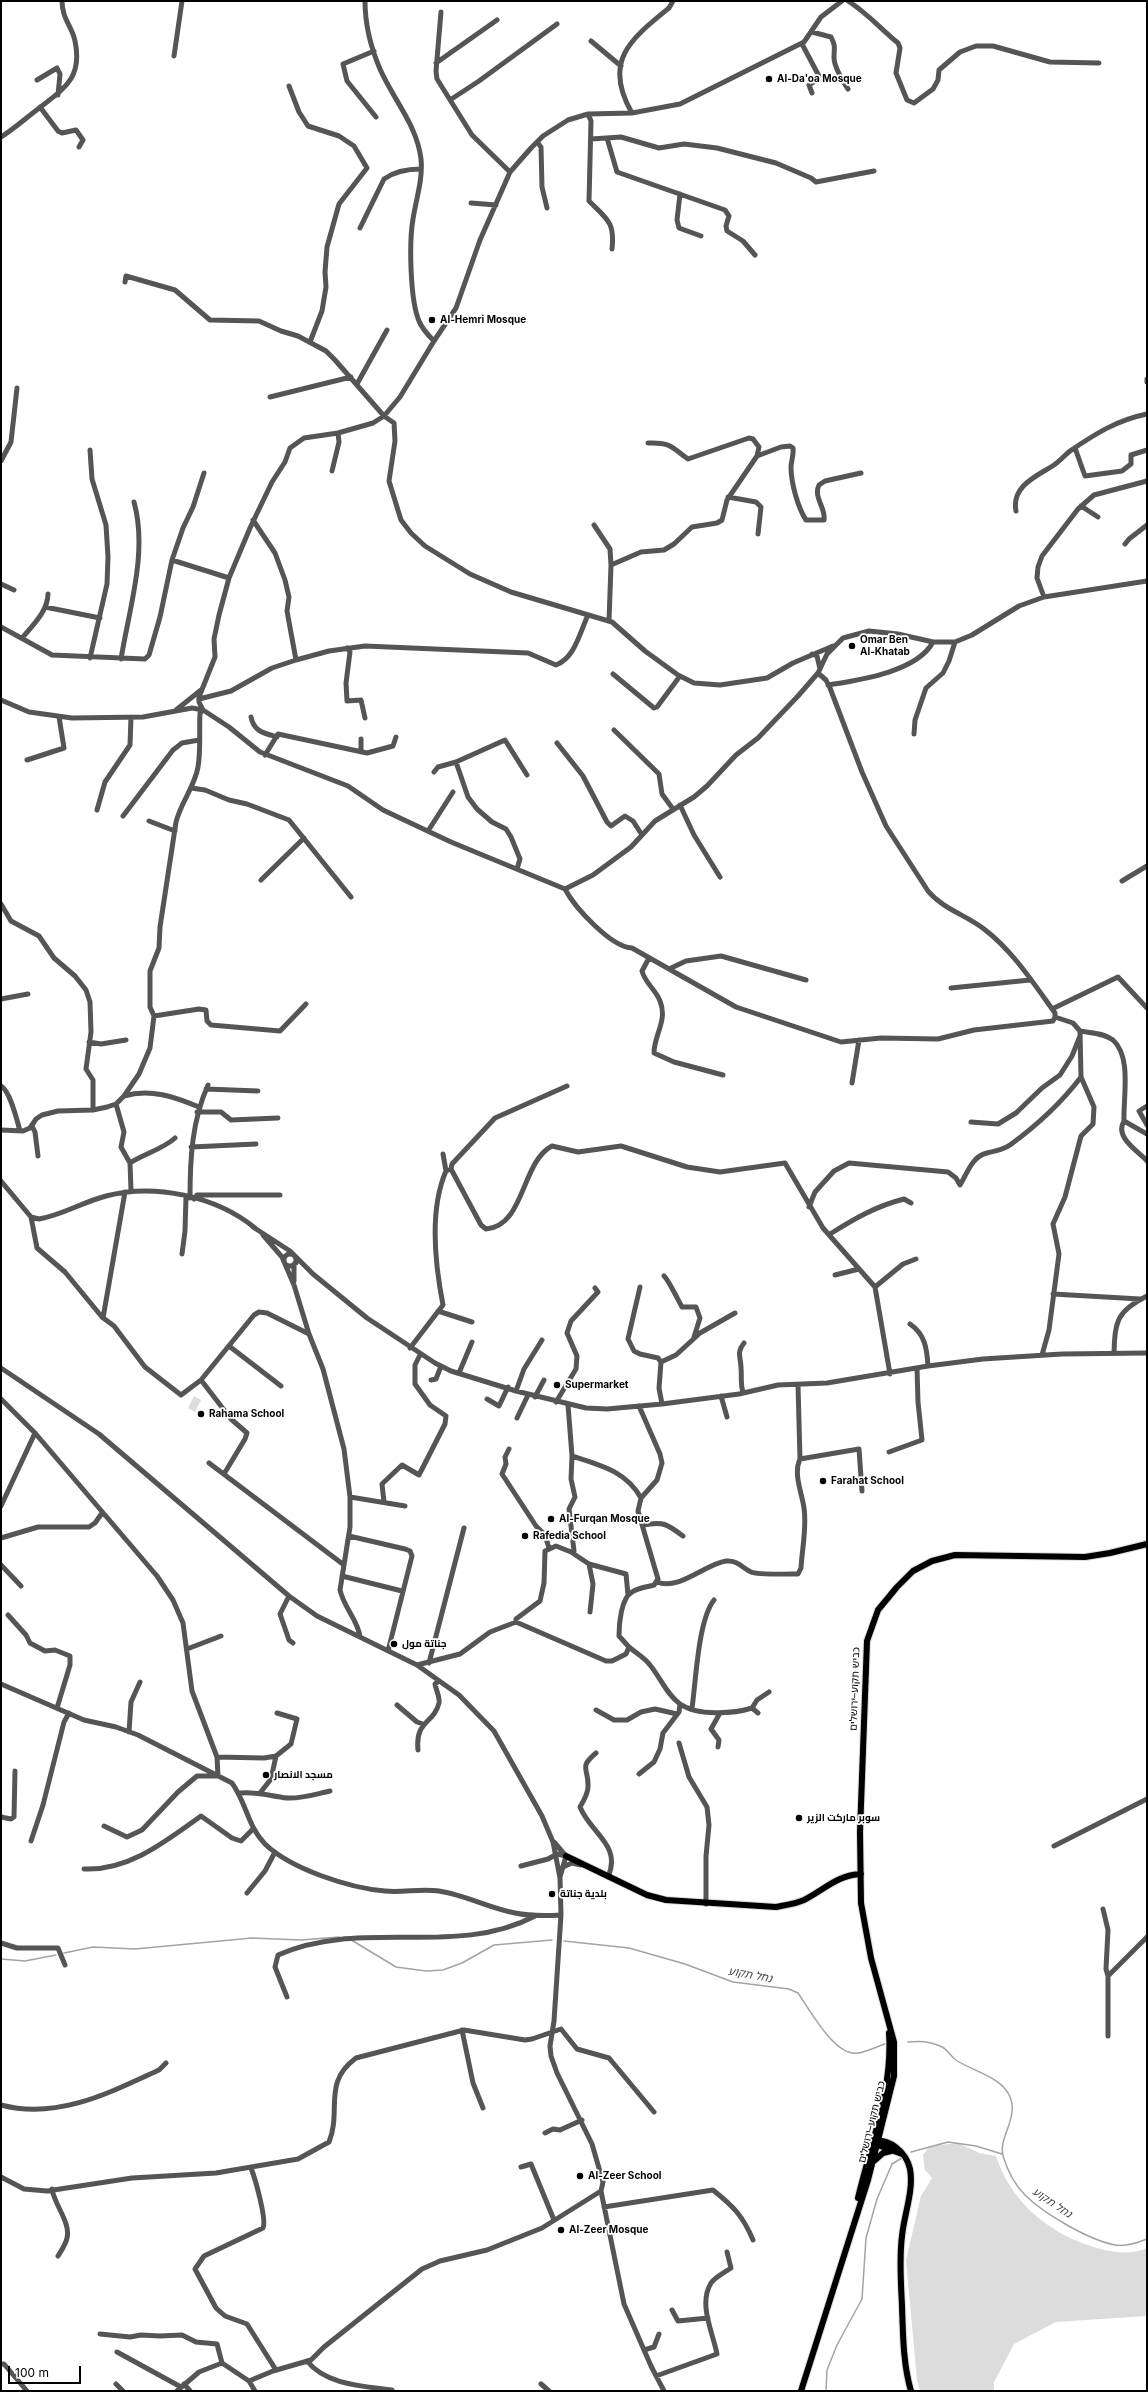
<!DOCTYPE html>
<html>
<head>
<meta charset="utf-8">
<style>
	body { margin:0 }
	#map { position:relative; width:1148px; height:2392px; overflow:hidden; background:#fff; font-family:Inter,sans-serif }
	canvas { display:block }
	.frame { position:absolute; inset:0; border:2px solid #000; pointer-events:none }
	.scale { position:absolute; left:8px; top:2366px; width:73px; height:18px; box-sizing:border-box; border:2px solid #000; border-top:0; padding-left:5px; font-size:12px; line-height:14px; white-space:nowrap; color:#000; -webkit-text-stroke:3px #fff; paint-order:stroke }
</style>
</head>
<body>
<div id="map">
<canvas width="1148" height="2392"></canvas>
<div class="frame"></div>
<div class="scale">100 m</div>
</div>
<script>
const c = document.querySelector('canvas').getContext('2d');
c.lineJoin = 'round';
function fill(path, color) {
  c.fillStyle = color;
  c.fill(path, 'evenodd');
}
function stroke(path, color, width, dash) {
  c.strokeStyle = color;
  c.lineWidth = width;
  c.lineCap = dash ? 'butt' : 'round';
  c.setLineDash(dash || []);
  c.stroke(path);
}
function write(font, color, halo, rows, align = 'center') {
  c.font = font + ' Inter,Cairo,"Noto Sans Hebrew",sans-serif';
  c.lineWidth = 3.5;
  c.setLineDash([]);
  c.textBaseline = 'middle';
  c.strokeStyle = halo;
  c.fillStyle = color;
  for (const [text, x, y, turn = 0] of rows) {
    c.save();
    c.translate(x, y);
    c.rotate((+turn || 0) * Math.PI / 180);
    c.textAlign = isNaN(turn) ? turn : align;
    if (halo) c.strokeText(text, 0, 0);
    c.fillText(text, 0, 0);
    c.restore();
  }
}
fill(new Path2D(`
	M194 1396 201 1400 195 1412 188 1408Z
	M958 2143 979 2153 996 2156C1012 2206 1056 2239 1105 2250 1118 2253 1135 2254 1147 2248V2316L1056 2322 1014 2344 994 2382V2391H920L917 2380 906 2260 921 2196 932 2178 925 2170 923 2155 930 2146Z`), '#dcdcdc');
stroke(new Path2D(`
	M353 1941 396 1967 426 1971 443 1970 462 1963 494 1945 552 1940
	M564 1941 629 1948 685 1964 733 1982 789 1989 798 1993C810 2010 835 2057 858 2053 866 2052 876 2047 885 2044
	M64 1953 93 1947 135 1949 252 1938 301 1940 339 1937
	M1 1959 25 1961 56 1955
	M908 2042C920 2041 929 2041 940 2046 947 2048 950 2056 956 2060 972 2071 1002 2077 1010 2097 1019 2118 998 2138 1003 2156 1007 2169 1015 2185 1025 2195 1044 2214 1089 2240 1115 2245 1126 2247 1137 2243 1147 2239
	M911 2152 948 2142 976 2146 1002 2154
	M826 2391 827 2370 837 2345 862 2299 866 2238 877 2199 892 2164 902 2158`), '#a3a3a3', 1.5);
const major = new Path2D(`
	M566 1856 647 1895 666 1900 776 1907C786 1905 795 1904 804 1900 824 1890 837 1875 861 1874
	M872 2141C890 2138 906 2152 910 2169 914 2190 904 2215 902 2236 899 2259 901 2283 902 2306 903 2334 903 2364 911 2391
	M875 2144 902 2154
	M874 2161 883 2153 891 2151
	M858 2198C871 2143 893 2089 889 2033
	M801 2391 868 2180 894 2076V2042L871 1958 861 1903 860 1832 867 1641 878 1610 897 1587 913 1571 932 1561 955 1555 1085 1557 1110 1553 1147 1544`);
stroke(major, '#dbdbdb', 8);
stroke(new Path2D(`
	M365 1C365 23 371 48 380 69 393 99 417 125 421 159 423 180 416 199 413 219 409 242 410 300 419 321 422 329 428 335 434 341
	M848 1C867 13 881 29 898 43L900 48 896 73 907 100 914 103 933 89 938 80 939 70 960 52 976 46H993L1050 62 1099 63
	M441 12 436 71 437 79 472 135 510 172
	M812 32 831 37C836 47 834 47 834 58 834 66 843 82 848 89
	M591 41 621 66
	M802 44 820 78 809 85 812 93
	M374 51 343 64 347 81 376 117
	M174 56 182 1
	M436 63 497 20
	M37 80 57 68 60 74 58 95
	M289 86 299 112 308 126 339 136 354 146 367 168 339 204 327 247 325 272 326 287 322 311 310 342
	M450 100 479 81 557 24
	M40 107 58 131 62 133 76 130 83 140 79 147
	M632 113C602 61 631 39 669 8L673 1
	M588 114 591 121 589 201C607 219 615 222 612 249
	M1 137C14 129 26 118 38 109 63 89 83 79 75 41 72 26 62 19 62 1
	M607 138 617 172 725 210 729 216 726 226 727 231 743 241 755 255
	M591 139 621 137 659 148 684 144 717 148 776 163 811 178 816 182 874 171
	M537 142 541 147 542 187 547 208
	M680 194 677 220 679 228 701 236
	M471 203 496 205
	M360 228 384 179C395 171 409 169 421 169
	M125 282 126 276 175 290 210 320 259 321 281 331 298 336 326 351 335 360 384 416 394 423 395 441 389 481 401 520 411 533 425 546 470 574 511 592 612 622 645 651 678 675 694 683 720 685 767 678 793 663 833 646
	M1147 379V382
	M357 384 387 330
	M270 397 351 377
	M648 443C672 442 672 448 688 459L749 438 753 439 759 447 757 456
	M1075 448 1085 476 1122 471 1131 464V455L1147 450
	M90 450 92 479 106 525 108 557 107 584 90 658
	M1 461 11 442 17 388
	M332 471 339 442 338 433
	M728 497 756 502 761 507 758 534
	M1081 506 1098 517
	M1016 511C1011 486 1037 476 1054 465 1060 461 1065 455 1070 451 1095 434 1117 420 1147 414
	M253 520 275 553 285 580 289 597 287 611 296 660
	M594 525 610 549 611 565
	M1125 544 1129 539 1147 525
	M172 560 229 578
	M1 584 14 590
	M1044 597 1037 578 1038 567 1042 556 1078 509 1094 495 1147 481
	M45 607 100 618
	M609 621 611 565 641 552 664 550 674 544 692 527 717 523 722 520 727 500 757 456 781 447 790 446 793 448C794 455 791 461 791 467 791 483 798 508 806 520H824C826 508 813 497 819 485L825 481 861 473
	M1 627 52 655 145 659 149 655 160 617 172 560 183 528 193 507 204 473
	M22 638C32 626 48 611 48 594
	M347 648 350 652 346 683 347 701 361 700 365 718
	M812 654 817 656 820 669
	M121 659C129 609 148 552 134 502
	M818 673 826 680 830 688 862 772 886 826 928 891C943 909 966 915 984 929 1013 951 1034 984 1055 1013V1017
	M613 674 654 708 657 707 680 676
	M828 685C859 680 917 672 933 642
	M199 699 231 691 272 668 296 660 329 651 365 646 528 653 556 665C575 658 580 632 588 615
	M1 700 29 712 72 718 143 717 192 708 203 710 229 727 260 752 348 786 383 810 451 842 565 889 593 875 631 847 655 821 694 797 707 786 736 755 758 738 798 696 818 673 827 654 843 638 869 631 898 634 933 642H955L972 635 1019 606 1044 597 1147 581
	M176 710 201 690
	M203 710 199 702V697L215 657 214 639 219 615 229 578 250 528 272 482 285 462 290 448 304 438 338 433 373 423 384 416 400 397 434 341 456 308 480 240 510 172 531 148 543 136 568 120 588 114 632 113 680 104 804 42 821 17 842 1
	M251 717C254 732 264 733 277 737
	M614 730 659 774 662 794 673 809
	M914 734 915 720 926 688 943 673 949 661 955 642
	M557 743 583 776 607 822 611 826 625 816 633 821 642 835
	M361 752V739
	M265 755 278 734 367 753 393 746 396 737
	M27 760 64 748 59 717
	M456 762 468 797 477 809 492 822 506 829 511 837 520 859 517 869
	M434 772 438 767 456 762 505 740 527 775
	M191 788 205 790 229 800 247 804 289 820 351 897
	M680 805 694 835 720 877
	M97 810 105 782 130 745 131 717
	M123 816 173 750 182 743 199 740
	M149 821 175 831
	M428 831 453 792
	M261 880 304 838
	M1122 881 1147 866
	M565 889C575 908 611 947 632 948L736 1007 841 1042 881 1038 938 1039 974 1030 1053 1021 1055 1017
	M1 904 11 921 39 936 54 958 75 976 86 990 90 1002 91 1032 86 1069 93 1080V1110
	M649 958 642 971C645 983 656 990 660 1001 668 1020 654 1035 654 1053L674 1062 723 1075
	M669 969 686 961 721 956 806 980
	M951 988 1030 980
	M1 999 28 994
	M1052 1009 1118 977 1147 1008
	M154 1016 199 1009 206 1010 207 1021 211 1025 280 1031 306 1004
	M1055 1017 1073 1023 1080 1031C1091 1033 1104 1033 1113 1040 1132 1057 1123 1098 1124 1121L1147 1134
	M89 1042 101 1044 126 1040
	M852 1083 859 1040
	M1 1086C10 1091 17 1120 20 1131
	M206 1089 258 1091
	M124 1096C150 1088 175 1097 199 1107
	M116 1104 124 1132 121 1147 130 1163 131 1190
	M1147 1106 1139 1111 1147 1125
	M197 1112H221L231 1120 278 1118
	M1124 1121C1114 1137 1138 1151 1147 1161
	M971 1122 998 1124 1016 1113 1042 1088 1060 1075 1072 1056 1080 1036
	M32 1126 35 1132 38 1156
	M1 1130 23 1131 30 1128 36 1119 42 1115 58 1111 93 1110 107 1107 116 1104 124 1096 139 1074 150 1048 154 1016 150 1007V971L159 948 160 927 176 822C181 802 195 786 198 767 201 750 199 731 200 713L203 710
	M191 1147 256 1144
	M443 1154 446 1171
	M130 1163C144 1154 163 1149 175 1138
	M451 1169 481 1225 486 1229C525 1226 521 1162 552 1146L578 1152 621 1146 687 1167 720 1172 785 1163 823 1228 875 1287 890 1374
	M1 1181 31 1217 39 1219C62 1215 83 1202 106 1196 154 1183 216 1196 255 1228
	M190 1198C190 1158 192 1121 208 1085
	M194 1199 197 1195H280
	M809 1207 815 1192 834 1171 849 1163 948 1172 956 1178 960 1185C967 1174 972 1156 987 1153 995 1151 1003 1150 1010 1145 1036 1126 1062 1102 1081 1077
	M31 1217 37 1248 65 1272 102 1317 114 1326 145 1367 181 1395 201 1380 254 1315 259 1312 267 1313 309 1334
	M253 1227 290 1251 313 1274 367 1318 435 1363 451 1371 516 1391 586 1408 607 1409 662 1404 739 1394 778 1385 827 1383 928 1366 983 1359 1062 1354 1147 1353
	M830 1234C854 1219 876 1206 904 1199L911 1203
	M263 1235 282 1257 294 1285 309 1334 323 1369 344 1449 350 1497V1527L340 1590C344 1608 358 1620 360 1637
	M182 1254 185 1231 186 1197
	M284 1260a6 6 0 1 1 12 0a6 6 0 1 1-12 0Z
	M835 1275 859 1269
	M664 1276C668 1279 678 1300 682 1307H696L700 1318 694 1337
	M294 1281V1264L296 1263
	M640 1287 628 1339 634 1351 640 1354 658 1358 661 1362 659 1388 662 1404
	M875 1287 903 1264 916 1259
	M1053 1294 1140 1299
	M438 1311 472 1322
	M103 1318 125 1192
	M910 1324C925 1334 927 1349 928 1366
	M229 1346 281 1386
	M410 1348 443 1305C435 1264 429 1210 446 1171L451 1169 452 1164 495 1118 567 1086
	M1114 1353C1115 1321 1117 1311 1147 1296
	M1042 1355 1049 1330 1059 1254 1053 1224 1065 1197 1081 1136 1093 1124 1094 1107 1081 1077 1080 1031
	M661 1362 676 1355 700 1333 735 1313
	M1 1368 99 1434 289 1596 317 1616 417 1665 459 1695 494 1731 542 1816 553 1842 560 1878 561 1915 554 2021 550 2046 551 2056 557 2073 592 2144 603 2182 601 2191 624 2304 651 2366 664 2391
	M459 1373 472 1342
	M201 1380 231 1419 247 1433 245 1439 224 1474
	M431 1380 436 1379 441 1366
	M516 1391 524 1369 542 1340
	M743 1393C740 1383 742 1378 741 1368 741 1357 736 1353 744 1343
	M721 1396 727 1417
	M535 1397 544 1380
	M1 1399 35 1433 157 1576 173 1600 183 1623 192 1691 217 1757 218 1776
	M487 1399 499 1406 508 1387
	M556 1402 576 1369 577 1356 567 1333 571 1321 598 1292 595 1288
	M517 1418 528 1395
	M509 1449 505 1457 506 1464 502 1474 536 1526 545 1535 549 1548
	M889 1452 922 1440 918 1402 917 1368
	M572 1456C600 1465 626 1471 641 1498
	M800 1459 859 1449 862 1491
	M209 1463 344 1565
	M350 1497 405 1506
	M384 1502 382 1484 402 1465 419 1475 445 1424 446 1416 430 1405 415 1384V1365L420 1355
	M1 1506 35 1433
	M643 1525C663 1521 667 1524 683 1536
	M349 1536 405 1549 410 1551 412 1556 388 1651
	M1 1538 38 1527H89L95 1523 102 1513
	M571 1552 589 1564 626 1574 628 1595
	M589 1564 593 1584 590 1612
	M1 1565 21 1586
	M342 1576 402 1591
	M657 1582C679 1591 705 1564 726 1561 738 1560 742 1568 751 1572 758 1575 788 1574 798 1574L801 1568C802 1549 807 1527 804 1508 802 1493 793 1474 800 1459L798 1385
	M289 1596 280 1614 289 1640 293 1643
	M8 1615 26 1635 30 1643 45 1651 55 1650 70 1656V1665L57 1708
	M516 1622V1619L540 1601 544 1583 545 1551 556 1546 571 1552 574 1551 569 1509 575 1497 571 1479 572 1456 568 1405
	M629 1647C636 1653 645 1658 650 1665 660 1677 667 1695 680 1704 697 1716 733 1714 752 1708L757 1700 769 1692
	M187 1649 221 1636
	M429 1663 464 1528
	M417 1665 460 1654 490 1632 516 1622 606 1661H612L626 1654 629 1647 619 1636C619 1624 621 1598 632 1592 638 1588 647 1587 654 1585L658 1579 638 1511 641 1498 657 1480 662 1463 660 1454 639 1406
	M1 1684 84 1720 116 1727 138 1735 232 1783C246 1802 248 1827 265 1844 291 1869 349 1888 385 1891 403 1893 421 1888 439 1891 465 1895 489 1908 515 1913 530 1916 545 1916 561 1915
	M397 1705 417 1722 423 1724
	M692 1708C696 1681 698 1620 714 1600
	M752 1708 758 1713
	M596 1710 614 1720H627L641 1712 655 1709 677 1714
	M129 1732 131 1702 140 1682
	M679 1743 689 1777 707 1807 709 1825 706 1856V1904
	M718 1747 719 1740 711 1729 720 1713
	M418 1750C415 1720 434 1724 439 1703 440 1697 436 1690 435 1684L439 1681
	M596 1753C578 1768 589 1768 588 1787 588 1793 583 1802 580 1807 591 1834 622 1845 608 1877
	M217 1757 264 1758 276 1756
	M639 1774 654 1762 660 1749 663 1733 679 1712 680 1704
	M240 1793C256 1791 270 1796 287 1798 301 1799 316 1794 330 1791
	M260 1793 271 1779 276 1756 291 1744 297 1719 277 1713
	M1 1817 11 1819 14 1817 15 1771
	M104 1826 127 1837 142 1830 178 1792 197 1776H217
	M31 1841 43 1805 64 1722 69 1713
	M554 1842 566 1856
	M1054 1846 1147 1799
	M521 1866 548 1859 557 1854 566 1856
	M563 1867 572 1863 581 1865
	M84 1869C129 1871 166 1841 201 1816L232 1838 241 1841 253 1829
	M560 1877 566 1856
	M247 1893 265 1871 275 1852
	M1103 1909 1108 1930 1106 1969 1108 1976
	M1 1943 17 1948H58L65 1965
	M287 1997 275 1967 278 1955C360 1918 456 1958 535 1916
	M462 2030 473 2083 483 2108
	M1108 2036V1976L1147 1937
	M1 2105C57 2120 109 2093 159 2070L166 2063
	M545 2133 553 2129 560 2130 582 2120
	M521 2167 531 2164 554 2220
	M251 2168C255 2178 267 2220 263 2228L204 2256 195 2269 216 2308 225 2316 247 2324 276 2370
	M1 2177 24 2189 47 2191 132 2178 216 2173 298 2159 329 2142C342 2110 322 2083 356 2058L464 2030 525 2040 532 2039 561 2029 577 2049 609 2058 654 2112
	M52 2189C54 2204 71 2223 67 2238 66 2244 61 2251 58 2256
	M604 2207 713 2190C733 2206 743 2216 753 2240
	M672 2310 678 2321 708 2318
	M100 2334 130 2337 141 2335 160 2336 182 2335 196 2342 217 2344 222 2363
	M644 2350 654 2347 659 2334
	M117 2352 181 2387
	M307 2361C326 2385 363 2386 392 2390
	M1 2364H4L27 2391
	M656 2376 717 2354C713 2333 698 2304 711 2283 714 2278 725 2272 731 2268L727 2252
	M249 2381 255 2391
	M116 2384 123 2391
	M184 2384 190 2391
	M541 2384 549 2391
	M177 2391 199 2372 222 2363 249 2381 273 2371 311 2360 324 2347 422 2269 440 2261 487 2250 542 2228 601 2191`), '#555', 5);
stroke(major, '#000', 6);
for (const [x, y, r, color] of [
	[769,79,4,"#000"],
	[432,320,4,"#000"],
	[852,646,4,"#000"],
	[557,1385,4,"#000"],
	[201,1414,4,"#000"],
	[823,1481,4,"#000"],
	[551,1519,4,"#000"],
	[525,1536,4,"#000"],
	[394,1644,4,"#000"],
	[266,1775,4,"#000"],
	[799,1818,4,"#000"],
	[552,1894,4,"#000"],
	[580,2176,4,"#000"],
	[561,2230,4,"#000"]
]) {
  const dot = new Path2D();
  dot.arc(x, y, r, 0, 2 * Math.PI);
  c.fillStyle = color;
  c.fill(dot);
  stroke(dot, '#fff', 1.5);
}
write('bold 10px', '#000', '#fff', [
	["Al-Da'oa Mosque",777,79],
	["Al-Hemri Mosque",440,320],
	["Omar Ben",860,640],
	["Al-Khatab",860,652],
	["Supermarket",565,1385],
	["Rahama School",209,1414],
	["Farahat School",831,1481],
	["Al-Furqan Mosque",559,1519],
	["Rafedia School",533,1536],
	["جناتة مول",402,1644],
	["مسجد الانصار",274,1775],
	["سوبر ماركت الزير",807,1818],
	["بلدية جناتة",560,1894],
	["Al-Zeer School",588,2176],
	["Al-Zeer Mosque",569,2230]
], 'left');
write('10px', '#000', '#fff', [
	["כביש תקוע–ירושלים",855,1689,-88],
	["כביש תקוע–ירושלים",872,2122,-76]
]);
write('italic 11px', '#444', '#fff', [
	["נחל תקוע",750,1975,10],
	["נחל תקוע",1052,2203,34]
]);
</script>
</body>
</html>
